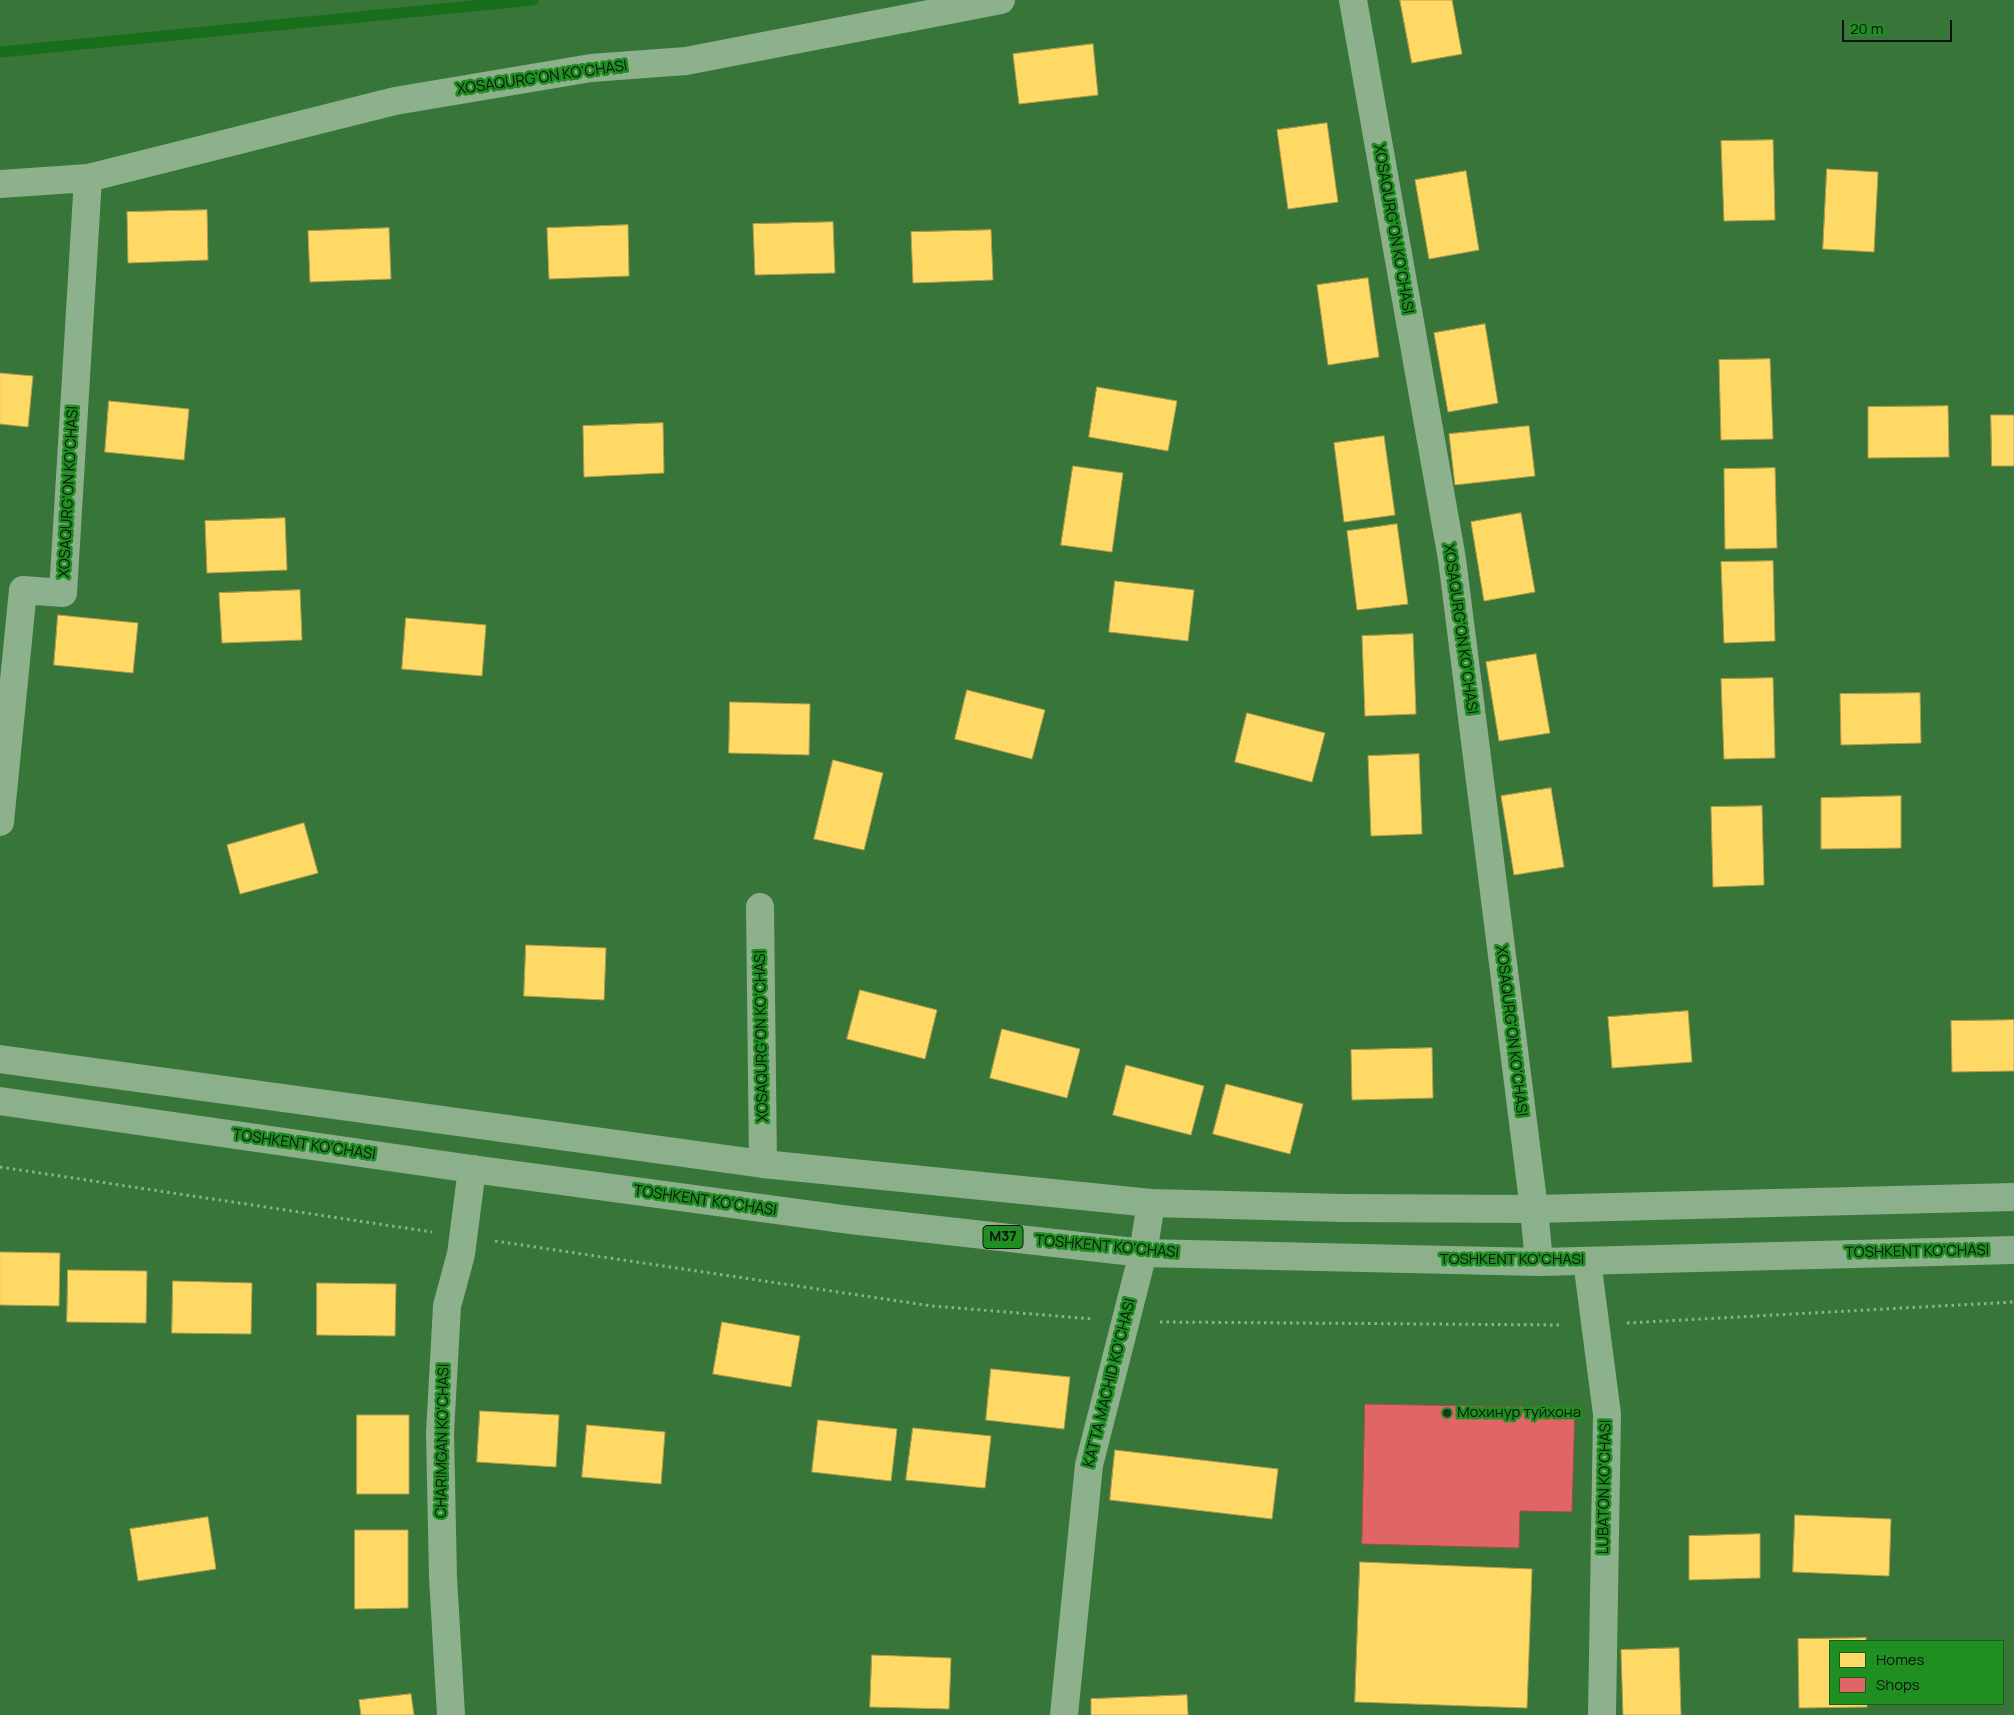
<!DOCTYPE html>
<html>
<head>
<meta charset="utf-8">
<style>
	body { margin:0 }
	#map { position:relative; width:2014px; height:1715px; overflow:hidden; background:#387538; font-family:Manrope,sans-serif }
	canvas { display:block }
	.legend { position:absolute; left:1829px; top:1640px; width:175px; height:65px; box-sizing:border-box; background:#1e8f20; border:1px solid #195d1a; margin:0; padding:6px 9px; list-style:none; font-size:15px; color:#111 }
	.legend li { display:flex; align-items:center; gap:10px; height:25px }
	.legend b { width:25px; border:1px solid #195d1a }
	.scale { position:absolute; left:1842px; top:20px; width:110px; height:22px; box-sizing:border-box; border:2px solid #111; border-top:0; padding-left:6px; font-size:15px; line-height:18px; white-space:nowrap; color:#111; -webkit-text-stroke:4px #1e8f20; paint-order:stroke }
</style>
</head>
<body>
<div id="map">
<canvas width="2014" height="1715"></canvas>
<ul class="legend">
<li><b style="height:14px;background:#ffd966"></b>Homes</li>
<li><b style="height:14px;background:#e06666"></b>Shops</li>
</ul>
<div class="scale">20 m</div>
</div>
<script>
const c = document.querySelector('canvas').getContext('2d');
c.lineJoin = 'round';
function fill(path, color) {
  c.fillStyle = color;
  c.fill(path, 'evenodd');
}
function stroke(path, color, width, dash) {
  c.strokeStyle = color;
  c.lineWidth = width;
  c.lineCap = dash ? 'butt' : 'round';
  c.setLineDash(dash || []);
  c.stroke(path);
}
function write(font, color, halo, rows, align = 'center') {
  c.font = font + ' Manrope,sans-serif';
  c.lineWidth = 5;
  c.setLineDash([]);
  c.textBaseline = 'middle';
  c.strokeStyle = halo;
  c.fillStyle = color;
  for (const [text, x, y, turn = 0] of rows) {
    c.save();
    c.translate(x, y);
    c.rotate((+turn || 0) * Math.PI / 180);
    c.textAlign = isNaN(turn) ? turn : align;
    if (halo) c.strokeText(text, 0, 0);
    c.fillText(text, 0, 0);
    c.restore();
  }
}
const homes = new Path2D(`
	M1400 0H1452L1462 54 1412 63Z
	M1093 44 1098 95 1019 104 1013 54Z
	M1327 123 1338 202 1288 209 1277 130Z
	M1773 140 1775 220 1724 221 1721 141Z
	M1827 169 1878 172 1874 252 1823 249Z
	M1466 171 1479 250 1429 259 1415 180Z
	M207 210 208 260 128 263 127 212Z
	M833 222 835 273 755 275 753 224Z
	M628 225 629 276 549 279 547 228Z
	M389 228 391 279 310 282 308 231Z
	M991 230 993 280 913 283 911 232Z
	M1368 278 1379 357 1328 365 1317 285Z
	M1485 324 1498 403 1448 412 1434 333Z
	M1770 359 1773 439 1721 440 1719 360Z
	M0 373 33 376 28 427 0 424Z
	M1097 387 1177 401 1168 451 1089 437Z
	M109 401 189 409 184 460 105 452Z
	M1948 406 1949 457 1868 458V407Z
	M1991 415H2014V466H1992Z
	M663 423 664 473 584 477 583 426Z
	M1529 426 1535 476 1455 485 1449 434Z
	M1384 436 1395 515 1344 522 1334 443Z
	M1073 466 1123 473 1112 552 1061 545Z
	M1775 468 1777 548 1725 549 1724 469Z
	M1521 513 1535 592 1484 601 1471 522Z
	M285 518 287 570 207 573 205 521Z
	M1397 524 1408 604 1357 610 1347 531Z
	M1773 561 1775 641 1724 643 1721 562Z
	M1115 581 1194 590 1188 641 1109 632Z
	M300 590 302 640 222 643 219 593Z
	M58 615 138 623 133 673 54 665Z
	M406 618 486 625 482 676 402 669Z
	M1413 634 1416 714 1365 716 1362 636Z
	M1536 654 1550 733 1499 741 1486 662Z
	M1773 678 1775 758 1724 759 1721 679Z
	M967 690 1045 710 1032 759 955 739Z
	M1920 693 1921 743 1841 745 1840 694Z
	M730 702 810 704 809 755 729 753Z
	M1247 713 1325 733 1312 782 1235 762Z
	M1419 754 1422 834 1371 836 1368 756Z
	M833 760 883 773 864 850 814 839Z
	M1551 788 1564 867 1514 875 1501 796Z
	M1901 796V848L1821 849V798Z
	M1762 806 1764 885 1713 887 1711 807Z
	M304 823 318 873 240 894 227 845Z
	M526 945 606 948 604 1000 524 996Z
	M860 990 937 1010 925 1059 847 1039Z
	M1688 1011 1692 1062 1612 1068 1608 1017Z
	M2014 1020V1071L1952 1072 1951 1021Z
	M1002 1029 1080 1049 1067 1098 990 1078Z
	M1432 1048 1433 1098 1352 1100 1351 1050Z
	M1126 1065 1204 1086 1191 1135 1113 1115Z
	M1226 1084 1303 1104 1290 1154 1213 1134Z
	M0 1252 60 1253 59 1306 0 1305Z
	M68 1270 147 1271 146 1323 67 1322Z
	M173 1281 252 1283 251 1334 172 1333Z
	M317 1283 396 1284 395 1336 317 1335Z
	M722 1322 800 1336 791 1387 713 1374Z
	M991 1369 1070 1377 1064 1429 986 1420Z
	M480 1411 559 1415 556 1467 477 1462Z
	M357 1415H409V1494H357Z
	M818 1420 897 1429 891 1481 812 1472Z
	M587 1425 665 1432 661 1484 582 1477Z
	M913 1428 991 1436 985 1488 906 1480Z
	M1115 1450 1278 1469 1272 1519 1110 1500Z
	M1795 1515 1891 1519 1889 1576 1793 1572Z
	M208 1517 216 1569 138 1581 130 1529Z
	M355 1530H408V1608L355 1609Z
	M1760 1534V1578L1689 1580V1536Z
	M1360 1562 1532 1569 1527 1708 1355 1702Z
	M1866 1638V1641H1830V1704H1867V1707L1799 1708 1798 1639Z
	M1679 1648 1681 1715H1623L1621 1650Z
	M872 1655 951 1658 949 1709 870 1707Z
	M411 1694 414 1715H361L359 1700Z
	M1187 1695 1188 1715H1091V1699Z`);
fill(homes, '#ffd966');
stroke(homes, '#b89d4c', 1);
const shops = new Path2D(`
	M1365 1404 1575 1408 1572 1512 1520 1511 1519 1548 1362 1544Z`);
fill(shops, '#e06666');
stroke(shops, '#a24c4c', 1);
stroke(new Path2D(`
	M0 52 533 0`), '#186e1a', 11);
stroke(new Path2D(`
	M0 1167 432 1232
	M495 1241 932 1306 1094 1319
	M1160 1322 1563 1325
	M1627 1323 2014 1302`), '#8cb18c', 3, [2.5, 4]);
stroke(new Path2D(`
	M1353 0 1452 559 1534 1209 1539 1262
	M0 184 88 178 395 101 591 68 686 61 1001 0
	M0 822 23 590 63 593 88 178
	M760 907 763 1164
	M1587 1261 1607 1414 1602 1715
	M451 1715 443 1577 440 1433 447 1306 461 1254 472 1169
	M1064 1715 1089 1465 1143 1253 1151 1203`), '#8cb18c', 28);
stroke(new Path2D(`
	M0 1059 763 1164 1151 1203 1342 1208 1534 1209 2014 1197
	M0 1101 472 1169 851 1220 1143 1253 1539 1262 2014 1250`), '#8cb08c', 28);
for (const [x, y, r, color] of [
	[1447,1413,5,"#1f341f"]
]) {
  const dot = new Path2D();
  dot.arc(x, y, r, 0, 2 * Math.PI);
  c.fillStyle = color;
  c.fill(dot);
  stroke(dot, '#1e8f20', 2);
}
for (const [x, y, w] of [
	[1003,1237,40]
]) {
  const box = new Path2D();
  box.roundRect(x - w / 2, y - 11.5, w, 23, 4);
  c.fillStyle = '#1e8f20';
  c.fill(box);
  stroke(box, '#111', 1);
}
write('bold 14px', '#111', null, [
	["M37",1003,1237]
]);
write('15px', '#111', '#1e8f20', [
	["XOSAQURG'ON KO'CHASI",542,78,-8],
	["XOSAQURG'ON KO'CHASI",1393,229,80],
	["XOSAQURG'ON KO'CHASI",69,492,-87],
	["XOSAQURG'ON KO'CHASI",1460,629,82],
	["XOSAQURG'ON KO'CHASI",1511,1031,83],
	["XOSAQURG'ON KO'CHASI",762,1036,-91],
	["TOSHKENT KO'CHASI",304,1145,8],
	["TOSHKENT KO'CHASI",705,1201,8],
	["TOSHKENT KO'CHASI",1107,1247,5],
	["TOSHKENT KO'CHASI",1917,1252,-1],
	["TOSHKENT KO'CHASI",1512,1260],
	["KATTA MACHID KO'CHASI",1110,1383,-76],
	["CHARIMGAN KO'CHASI",443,1441,-89],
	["LUBATON KO'CHASI",1605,1487,-89]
]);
write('15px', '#111', '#1e8f20', [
	["Мохинур туйхона",1457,1413]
], 'left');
</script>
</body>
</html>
